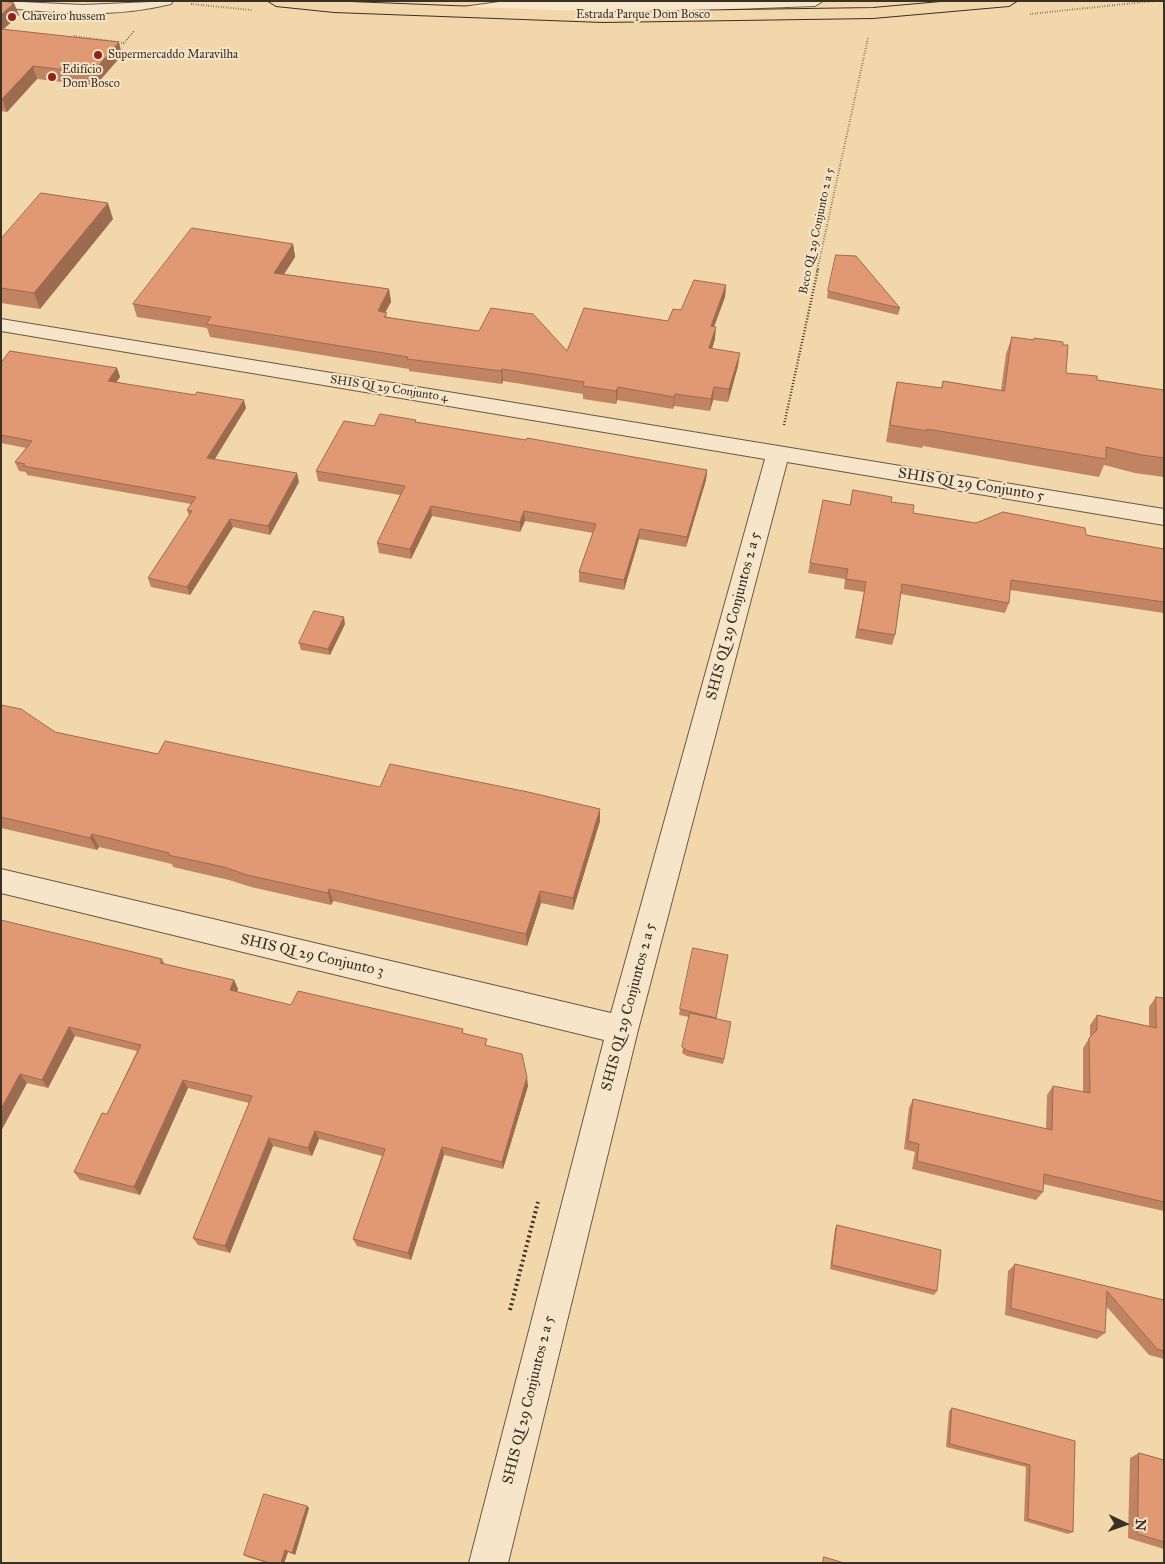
<!DOCTYPE html>
<html>
<head>
<meta charset="utf-8">
<style>
	body { margin:0 }
	#map { position:relative; width:1165px; height:1564px; overflow:hidden; background:#f1d7aa; font-family:"IM FELL Great Primer",serif }
	canvas { display:block }
	.frame { position:absolute; inset:0; border:2px solid #393026; pointer-events:none }
	.north { position:absolute; left:1100px; top:1499px; width:50px; height:50px; -webkit-text-stroke:4px #f6e5c8; paint-order:stroke; rotate:93deg; font-size:14px; font-weight:700; line-height:20px; text-align:center; color:#393026 }
	.north::after { content:''; display:block; margin:auto; width:18px; height:22px; background:#393026; clip-path:polygon(50% 0,100% 100%,50% 72%,0 100%) }
</style>
</head>
<body>
<div id="map">
<canvas width="1165" height="1564"></canvas>
<div class="frame"></div>
<div class="north">N</div>
</div>
<script>
const c = document.querySelector('canvas').getContext('2d');
c.lineJoin = 'round';
function stroke(path, color, width, dash) {
  c.strokeStyle = color;
  c.lineWidth = width;
  c.lineCap = dash ? 'butt' : 'round';
  c.setLineDash(dash || []);
  c.stroke(path);
}
function fill(path, color) {
  c.fillStyle = color;
  c.fill(path, 'evenodd');
}
function write(font, color, halo, rows, align = 'center') {
  c.font = font + ' "IM FELL Great Primer",serif';
  c.lineWidth = 4;
  c.setLineDash([]);
  c.textBaseline = 'middle';
  c.strokeStyle = halo;
  c.fillStyle = color;
  for (const [text, x, y, turn = 0] of rows) {
    c.save();
    c.translate(x, y);
    c.rotate((+turn || 0) * Math.PI / 180);
    c.textAlign = isNaN(turn) ? turn : align;
    if (halo) c.strokeText(text, 0, 0);
    c.fillText(text, 0, 0);
    c.restore();
  }
}
const minor = new Path2D(`
	M1 1 83 5 173 1 171 4C114 18 58 14 1 7Z
	M823 1 815 6C716 10 617 12 518 12 505 12 460 20 455 12L463 7 499 2Z
	M1 319 1164 509V525L787 462 638 1030 508 1563H469L604 1040 1 893V869L611 1013 765 459 1 331Z`);
const major = new Path2D(`
	M268 1H325L603 12 873 8 952 1H1017L1009 6 873 18 603 22 334 12 276 6Z`);
stroke(minor, '#675a47', 2);
stroke(major, '#393026', 2);
stroke(new Path2D(`
	M191 4 252 10
	M1030 14 1154 1
	M74 36 124 43 134 31
	M817 271 868 38`), '#393026', 2, [0.5, 2]);
stroke(new Path2D(`
	M784 425 818 269`), '#393026', 2.5, [1, 2]);
stroke(new Path2D(`
	M510 1310 538 1202`), '#393026', 4, [2, 3]);
fill(minor, '#f6e5c8');
fill(major, '#f1d7aa');
fill(new Path2D(`
	M1 1 19 15 4 29 122 55 95 86 37 79 7 112 1 111Z
	M113 219 40 309 1 303V239Z
	M293 244 295 257 284 274 389 289 391 302 385 312 387 317 567 351 668 321 681 310 726 285 725 297 714 326 715 339 712 349 738 366 728 402 713 400 710 411 674 406 673 409 617 400 616 404 583 399V394L503 381 502 384 409 371V369L210 337 207 328 137 317 133 304Z
	M828 291 900 308 898 315 827 298Z
	M1012 337 1034 340V338L1066 373 1097 380 1164 390V477L1135 473 1104 465 1099 477 923 446 922 448 886 442 893 399 897 382 941 388 943 381 1001 390 1006 354Z
	M1 360 117 368 120 377 116 382 246 408 214 460 299 482 270 535 233 527 190 595 151 587 148 578 189 516 187 510 191 504 27 475 26 472 19 471 15 462 26 448 1 443Z
	M416 420V422L707 470 706 480 686 547 639 539 624 590 579 582V572L593 533 525 521 520 532 432 516 411 559 379 553 377 543 400 495 318 481 316 471 374 426Z
	M853 490 891 502 913 513 976 523 1086 535 1164 549V613L1010 590 1009 603 1005 613 901 594 895 635 892 645 855 638 864 592 844 589 845 579 808 573 810 563 850 505Z
	M345 624 330 655 301 650 299 643Z
	M1 705 55 732 158 754 600 821 573 910 541 903 527 946 333 901 331 905 251 887 229 880 173 867 172 864 99 847 97 850 1 828Z
	M1 920 162 959 165 964 234 980 238 989 237 992 291 1005 463 1029V1033L488 1046 528 1086 503 1169 444 1155 411 1260 357 1246 353 1239 382 1156 319 1139 312 1156 273 1146 230 1253 198 1245 193 1238 249 1103 188 1088 140 1195 80 1180 74 1172 107 1114 137 1051 75 1036 48 1088 27 1083 1 1131Z
	M728 955 716 1019 724 1059 723 1064 687 1056 682 1053 689 1017 679 1015 680 1009Z
	M1156 997 1164 998V1211L1043 1184V1192L1036 1200 912 1169 915 1152 904 1149 909 1108 913 1099 1046 1129 1047 1095 1053 1086 1083 1092V1048L1090 1037V1025L1097 1015 1149 1026V1007Z
	M837 1225 937 1291 934 1295 830 1269 835 1229Z
	M1015 1264 1164 1300V1359L1149 1355 1106 1306 1105 1333 1097 1339 1005 1315 1008 1271Z
	M952 1408 1075 1441 1073 1532 1068 1534 1024 1521 1026 1467 946 1447 949 1411Z
	M1139 1453 1164 1460V1549L1128 1538 1130 1458Z
	M307 1506 309 1508 295 1555 288 1552 284 1563H267L247 1557 244 1555Z`), '#c18463');
fill(new Path2D(`
	M14 3 19 15 1 31V15Z
	M119 42 122 55 95 86 92 73Z
	M33 66 37 79 7 112 2 99Z
	M108 203 113 219 40 309 34 293Z
	M293 244 295 257 277 285 274 273Z
	M726 285 725 297 710 338 711 326Z
	M389 289 391 302 379 324 378 311Z
	M716 327 715 339 708 361 709 348Z
	M740 353 738 366 728 402 729 389Z
	M117 368 120 377 111 390 108 381Z
	M502 369 503 381 502 384 501 371Z
	M618 387 617 400 616 404V391Z
	M714 387 713 400 710 411 711 399Z
	M675 394 674 406 673 409 674 397Z
	M244 400 246 408 210 467 207 458Z
	M707 470 706 480 686 547 687 537Z
	M297 473 299 482 270 535 268 526Z
	M431 506 432 516 411 559 410 549Z
	M524 511 525 521 520 532V522Z
	M230 519 233 527 190 595 187 587Z
	M640 529 639 539 624 590V580Z
	M344 617 345 624 330 655 328 649Z
	M600 809V821L573 910V898Z
	M92 834 99 847 97 850 90 838Z
	M329 889 333 901 331 905 328 893Z
	M540 891 541 903 527 946 526 934Z
	M234 980 238 989 234 999 230 990Z
	M69 1027 75 1036 48 1088 42 1080Z
	M20 1074 27 1083 1 1131V1109Z
	M527 1077 528 1086 503 1169 502 1162Z
	M183 1080 188 1088 140 1195 134 1187Z
	M315 1131 319 1139 312 1156 308 1148Z
	M269 1138 273 1146 230 1253 225 1246Z
	M442 1147 444 1155 411 1260 408 1253Z
	M307 1506 309 1508 295 1555 292 1553Z
	M285 1550 288 1552 284 1563H281Z`), '#9d6b50');
const building = new Path2D(`
	M1 1H4L14 3 1 15Z
	M1 29 119 42 92 73 33 66 2 99 1 98Z
	M41 193 108 203 34 293 1 288V239Z
	M192 228 293 244 274 273 389 289 378 311 387 313 384 317 479 331 491 308 533 314 567 351 584 308 668 321 673 309 681 310 694 280 726 285 711 326 716 327 709 348 740 353 729 389 714 387 711 399 675 394 674 397 618 387 616 391 583 386 584 382 502 369 501 371 407 359 408 357 206 324 211 317 133 304Z
	M836 255 856 256 900 308 828 291Z
	M1012 337 1034 340V338L1063 342V345H1068L1066 373 1097 376V380L1164 390V458L1142 455 1106 447V459L927 429V431L890 425 897 382 942 388 943 381 1004 391Z
	M10 351 117 368 108 381 195 395 197 392 244 400 207 458 297 473 268 526 230 519 187 587 148 578 192 511 187 510 196 497 23 466 25 464 15 462 32 441 1 435V360L2 361Z
	M380 414 416 420 415 422 526 440 527 438 707 470 687 537 640 529 624 580 579 572 596 524 524 511 520 522 431 506 410 549 377 543 405 486 316 471 344 421 374 426Z
	M853 490 892 497 891 502 914 505 913 513 976 523 1003 512 1085 528 1086 535 1164 549V602L1011 580 1009 603 902 584 895 635 858 629 866 582 846 579 848 569 810 563 823 500 850 505Z
	M314 611 344 617 328 649 299 643Z
	M1 705 21 709 55 732 158 754 165 741 380 787 390 764 528 792 600 809 573 898 540 891 526 934 329 889 328 893 247 875 224 867 168 855 169 853 92 834 90 838 1 817Z
	M1 920 162 959 160 963 234 980 230 990 291 1005 298 991 463 1029 462 1033 487 1039 485 1045 522 1054 527 1077 502 1162 442 1147 408 1253 353 1239 385 1149 315 1131 308 1148 269 1138 225 1246 193 1238 252 1096 183 1080 134 1187 74 1172 102 1113 107 1114 141 1045 69 1027 42 1080 20 1074 1 1109Z
	M693 948 728 955 716 1018 680 1009Z
	M1156 997 1164 998V1202L1044 1174 1043 1192 917 1161 919 1144 908 1141 913 1099 1052 1130 1053 1086 1090 1093 1089 1038 1097 1030V1015L1156 1028Z
	M690 1013 731 1022 724 1059 688 1051 682 1047Z
	M837 1225 941 1250 937 1291 832 1265Z
	M1015 1264 1164 1300V1351L1157 1349 1107 1291 1105 1333 1011 1308Z
	M952 1408 1075 1441 1073 1532 1028 1519 1030 1465 950 1444Z
	M1139 1453 1164 1460V1542L1138 1534Z
	M264 1494 307 1506 292 1553 285 1550 281 1563H270L244 1555Z
	M824 1557 844 1563H823Z`);
fill(building, '#e09973');
stroke(building, '#9d6b50', 1);
for (const [x, y, r, color] of [
	[12,17,5,"#8f2418"],
	[98,55,5,"#8f2418"],
	[52,77,5,"#8f2418"]
]) {
  const dot = new Path2D();
  dot.arc(x, y, r, 0, 2 * Math.PI);
  c.fillStyle = color;
  c.fill(dot);
  stroke(dot, '#f6e5c8', 2);
}
write('12px', '#393026', '#f6e5c8', [
	["Estrada Parque Dom Bosco",643,15],
	["Beco QI 29 Conjunto 2 a 5",817,231,-78],
	["SHIS QI 29 Conjunto 4",389,389,9]
]);
write('12px', '#393026', '#f6e5c8', [
	["Chaveiro hussem",22,17],
	["Supermercaddo Maravilha",108,55],
	["Edifício",62,70],
	["Dom Bosco",62,84]
], 'left');
write('15px', '#393026', '#f6e5c8', [
	["SHIS QI 29 Conjunto 5",971,485,9],
	["SHIS QI 29 Conjuntos 2 a 5",734,616,-75],
	["SHIS QI 29 Conjunto 3",312,956,13],
	["SHIS QI 29 Conjuntos 2 a 5",629,1007,-75],
	["SHIS QI 29 Conjuntos 2 a 5",529,1400,-76]
]);
</script>
</body>
</html>
